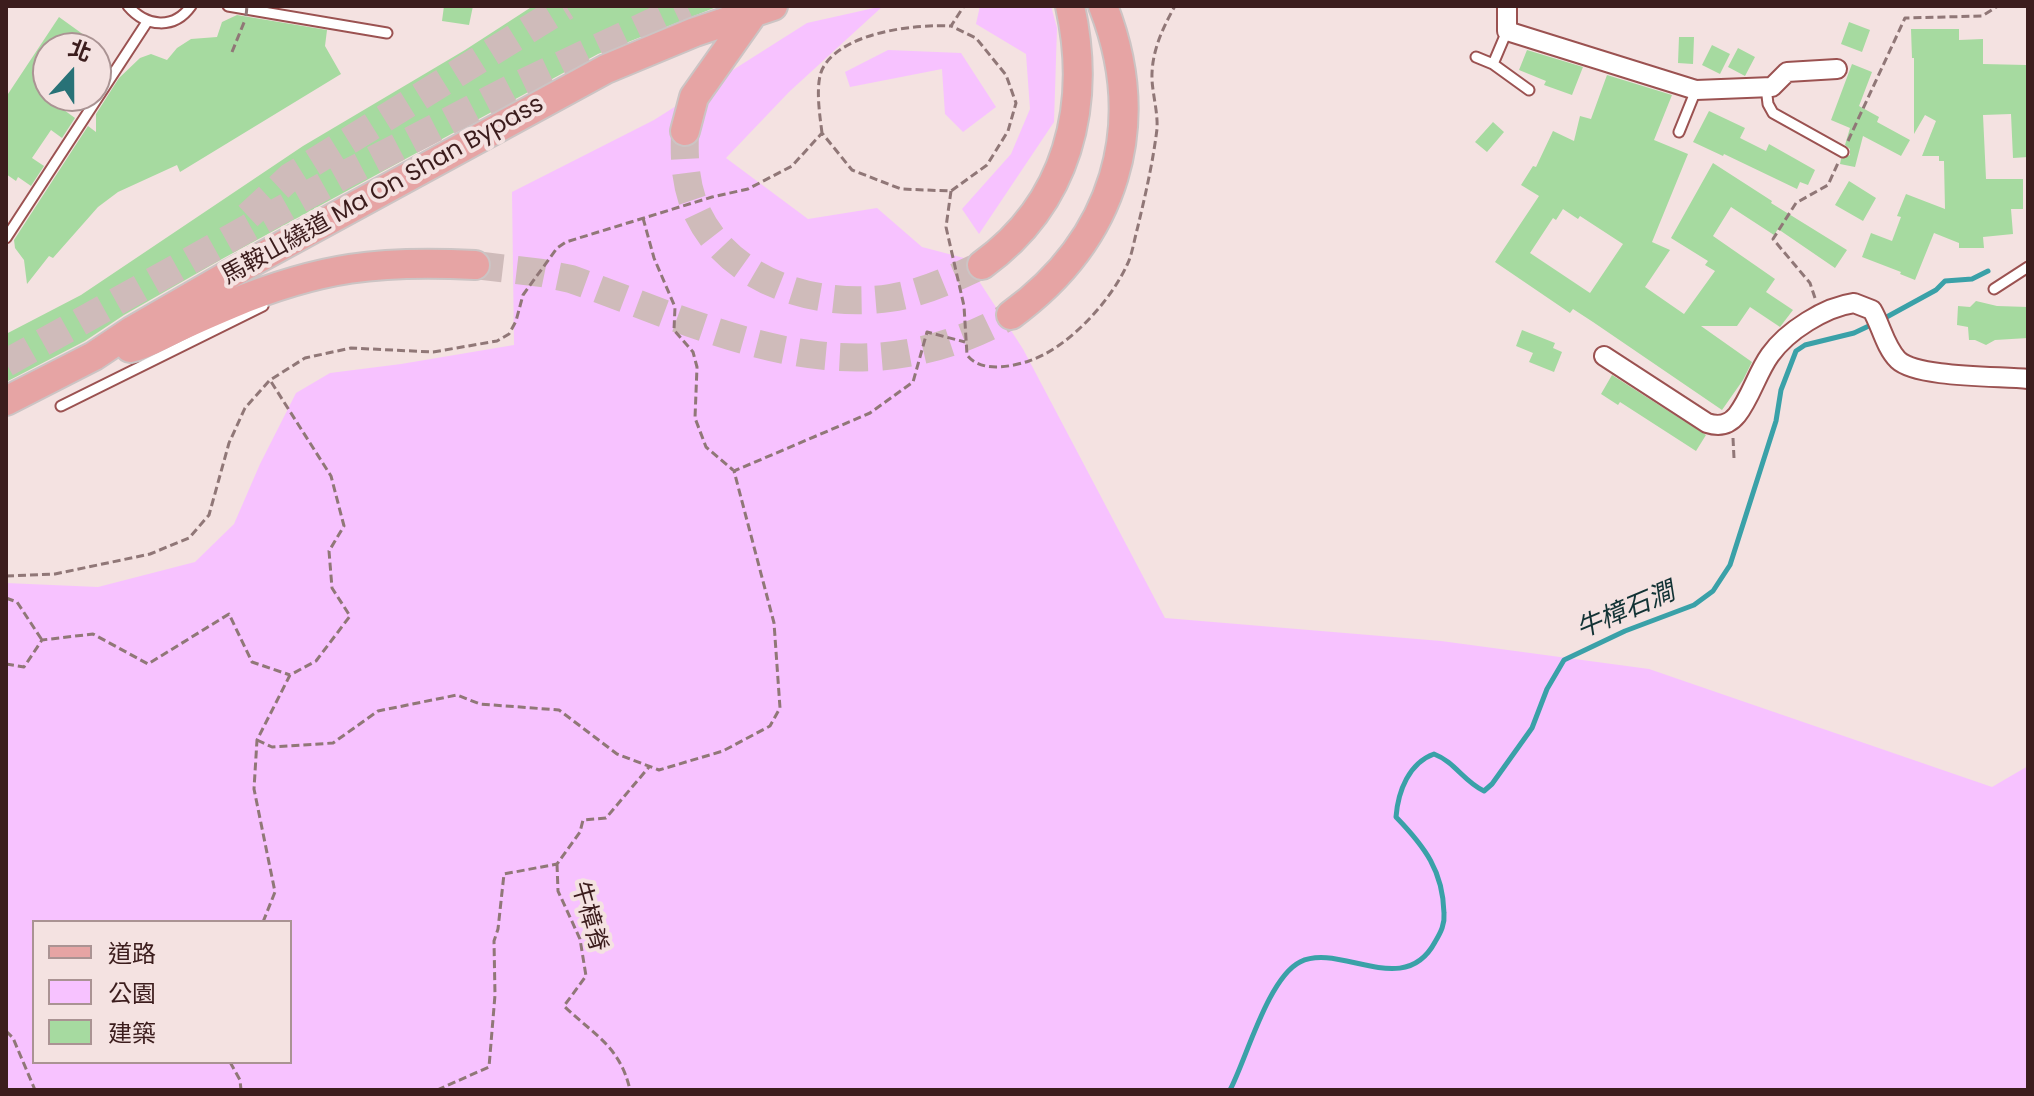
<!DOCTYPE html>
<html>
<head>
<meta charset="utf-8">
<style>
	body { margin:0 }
	#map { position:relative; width:2034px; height:1096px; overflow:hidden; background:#f4e2e1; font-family:Poppins,"Noto Sans TC",sans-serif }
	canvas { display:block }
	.frame { position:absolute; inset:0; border:8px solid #3c1d1d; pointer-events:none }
	.legend { position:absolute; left:32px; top:920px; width:260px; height:144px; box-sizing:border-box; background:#f4e2e1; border:2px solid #aa9393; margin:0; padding:10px 14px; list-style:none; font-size:24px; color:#3c1d1d }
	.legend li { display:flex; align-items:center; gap:16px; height:40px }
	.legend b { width:40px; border:2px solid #aa9393 }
	.north { position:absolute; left:32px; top:32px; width:80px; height:80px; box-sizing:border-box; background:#f4e2e1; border:2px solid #aa9393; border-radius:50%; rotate:21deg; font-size:22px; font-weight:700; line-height:32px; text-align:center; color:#3c1d1d }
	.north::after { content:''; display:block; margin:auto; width:28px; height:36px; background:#287277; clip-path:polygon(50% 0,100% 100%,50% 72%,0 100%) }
</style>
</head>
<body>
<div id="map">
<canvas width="2034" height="1096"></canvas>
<div class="frame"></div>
<ul class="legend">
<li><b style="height:10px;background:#e6a4a4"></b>道路</li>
<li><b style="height:22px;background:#f7c2ff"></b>公園</li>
<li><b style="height:22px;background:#a6daa0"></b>建築</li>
</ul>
<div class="north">北</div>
</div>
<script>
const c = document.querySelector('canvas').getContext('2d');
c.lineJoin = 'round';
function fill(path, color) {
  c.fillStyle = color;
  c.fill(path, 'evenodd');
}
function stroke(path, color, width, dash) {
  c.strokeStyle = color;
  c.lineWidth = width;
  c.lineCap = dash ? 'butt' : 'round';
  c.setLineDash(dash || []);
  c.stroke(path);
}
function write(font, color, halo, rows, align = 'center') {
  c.font = font + ' Poppins,"Noto Sans TC",sans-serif';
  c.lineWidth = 8;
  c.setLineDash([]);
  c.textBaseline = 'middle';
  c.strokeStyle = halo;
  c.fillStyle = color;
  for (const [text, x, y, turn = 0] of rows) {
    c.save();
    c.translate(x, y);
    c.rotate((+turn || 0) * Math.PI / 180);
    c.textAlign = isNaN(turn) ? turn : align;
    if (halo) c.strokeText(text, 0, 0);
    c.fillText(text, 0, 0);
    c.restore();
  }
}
fill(new Path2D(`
	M883 6 789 92 726 158 808 219 877 208 922 247 964 258 1023 349 1165 618 1441 641 1649 669 1992 787 2028 766V1090H6V583L98 587 195 562 234 524 260 464 296 393 330 373 401 364 514 345 512 192 654 120 807 23ZM34 922H290V1062H34Z
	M980 6H1051L1057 28 1054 122 979 234 962 209 1011 154 1030 109 1026 54 976 24Z
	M888 50 961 53 996 107 963 132 945 114 942 69 850 87 845 72Z`), '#f7c2ff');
stroke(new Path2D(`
	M1883 319 1936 290 1945 281 1972 279 1988 271
	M1230 1090C1246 1060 1268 978 1300 962 1340 942 1404 1000 1435 942 1441 932 1445 924 1444 913 1443 871 1425 847 1396 817 1398 791 1409 763 1434 754 1455 762 1464 782 1484 791L1492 784 1532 728 1547 689 1564 660 1625 631 1694 605 1713 591 1730 565 1776 421 1781 390 1796 351 1805 345 1854 333 1873 324`), '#3aa1a8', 5);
fill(new Path2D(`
	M444 6H473L469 25 442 21Z
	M533 6H719L598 54 222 259 124 315 85 341 6 382V334L81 295 303 146 465 50Z
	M237 15 327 30 325 46 341 74 180 172 177 165 118 192 98 207 53 258 49 256 27 284 24 260 15 248 14 240 88 126 96 132V114L119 78 140 58 151 54 167 60 177 48 191 39 217 37 222 22Z
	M59 17 84 35 75 48H48V96L67 107 64 110 75 118 62 138 51 130 32 158 44 166 31 186 18 177 16 181 6 174V97Z
	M1849 22 1870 30 1862 52 1841 44Z
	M1911 29H1959V40L1983 39V64L2026 65 2028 142V157L2013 158 2011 114 1983 115 1986 179H2023V209H2011L2013 234 1983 237 1984 248H1959V243L1934 233 1915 280 1900 274 1901 272 1862 257 1871 233 1892 241 1901 217 1897 216 1906 194 1945 209 1944 161H1939V156H1922L1936 121 1925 115 1914 134V58H1912Z
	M1679 37H1694L1693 64 1678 63Z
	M1712 45 1730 54 1720 74 1702 65Z
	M1738 48 1755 57 1745 76 1728 67Z
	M1527 50 1583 67 1572 95 1544 85 1546 81 1519 70Z
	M96 62 107 70 96 86Z
	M1852 64 1872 72 1859 106 1879 117 1877 122 1910 140 1901 156 1863 136 1855 167 1840 164 1841 159 1850 155V149L1845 145 1850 128 1831 120Z
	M1607 75 1672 95 1654 140 1688 154 1652 242 1670 250 1645 287 1684 314 1715 271 1705 265 1708 261 1671 238 1713 163 1772 201 1771 203 1847 250 1835 268 1778 229 1774 235 1731 207 1713 236 1775 279 1766 292 1793 310 1780 327 1750 307 1737 326H1701L1752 362 1743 380 1722 410 1593 322 1573 309 1570 313 1495 262 1539 196 1521 185 1533 166 1536 167 1553 131 1574 141 1580 116 1591 119ZM1563 209 1578 219 1580 216 1623 244 1590 293 1530 253 1553 218 1556 220Z
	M1709 111 1745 128 1740 138 1766 151 1769 144 1815 170 1808 185 1800 182 1797 189 1724 154 1723 156 1693 142Z
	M1493 122 1504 132 1487 152 1475 142Z
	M1849 181 1876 198 1863 221 1835 205Z
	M1976 301 1997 306 2028 307V338L1995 340 1986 345 1975 340H1969L1968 327 1957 325 1958 306 1970 307Z
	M1522 330 1555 343 1553 348 1562 352 1554 372 1529 362 1533 353 1516 346Z
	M1612 375 1706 435 1696 451 1620 402 1618 405 1601 394Z`), '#a6daa0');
stroke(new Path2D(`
	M685 131C684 158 685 184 696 210 728 282 817 309 890 298 923 293 952 279 982 265
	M248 216 290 177 566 6
	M475 265 542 273 571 279C725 334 854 404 1011 315
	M6 363 342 176 512 88 687 6`), '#cfbbba', 28, [28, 14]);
const service = new Path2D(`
	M128 6C146 27 174 30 191 6
	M228 6 387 33
	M1507 31 1493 64 1529 90
	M1476 57 1493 64
	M1766 87 1768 104 1773 113 1843 152
	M1679 132 1696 90
	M6 238 147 22
	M1994 289 2028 267
	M61 406 263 306`);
const minor = new Path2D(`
	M1507 6V31L1696 90 1772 87 1787 72 1837 69
	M1604 356 1707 423C1719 427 1729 425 1737 415 1751 397 1757 373 1770 355 1787 331 1825 307 1854 303L1872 310C1881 325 1885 347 1898 360 1917 378 1999 376 2028 379`);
const primary = new Path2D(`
	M685 131 694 97 754 12
	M982 265C1068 203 1092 106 1070 6
	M1011 315C1115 239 1150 126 1103 6
	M130 348C146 345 160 336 175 329 193 320 212 312 231 304 320 267 379 260 475 265
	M6 401 94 356 133 330 230 274 606 69 695 32 773 6`);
stroke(service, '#9b5251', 13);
stroke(minor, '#9b5251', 22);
stroke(primary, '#ccc4c4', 32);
stroke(new Path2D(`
	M232 52 245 20
	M822 133C820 116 814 81 824 66 845 32 915 24 951 26L964 6
	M1848 141 1905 18 1982 16 1998 6
	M951 191 946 227 964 306 967 355C981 373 1010 367 1029 361 1068 348 1110 302 1127 265 1132 255 1134 241 1137 230 1145 197 1153 162 1157 129 1158 113 1153 96 1152 80 1151 53 1162 29 1175 6
	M643 218 654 258 675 307 674 330 693 352 697 367 695 418 706 447 733 470
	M1815 298 1810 283 1773 239 1796 203 1828 185 1838 163
	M1733 438 1734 458
	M6 576 55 574 150 554 189 538 209 515 229 443 245 408 270 380 305 358 351 348 433 352 497 341 509 334 516 321 523 295 557 248 566 242 712 197 748 189 792 166 822 133 852 170 901 189 951 191 987 165 1008 131 1016 103 1006 75 976 38 951 26
	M6 598 17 602 42 640
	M6 664 24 667 42 640 93 634 148 664 229 614 252 662 290 675
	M257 740 272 747 333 743 378 711 457 695 480 704 559 710 617 754 659 770 723 751 770 726 780 708 774 623 734 471 870 413 913 382 927 332 965 342
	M557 864 558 891 580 939 586 976 564 1006C594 1035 620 1046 630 1090
	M263 922 275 892 254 789 257 740 290 675 316 661 350 616 332 588 329 551 344 526 331 476 270 380
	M6 1031 13 1038 35 1090
	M230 1062 240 1080 241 1090
	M437 1090 489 1067 495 995 494 941 498 929 504 874 557 864 580 832 583 820 606 818 649 767`), '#907777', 3, [8, 4]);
stroke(service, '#fff', 9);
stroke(minor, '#fff', 18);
stroke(primary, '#e6a4a4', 28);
stroke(new Path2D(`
	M246 16 247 6`), '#907777', 3, [8, 4]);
write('24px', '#3c1d1d', '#f4e2e1', [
	["馬鞍山繞道 Ma On Shan Bypass",383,191,-29],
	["牛樟脊",588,917,74]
]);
write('italic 26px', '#123234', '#f4e2e1', [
	["牛樟石澗",1626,612,-23]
]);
</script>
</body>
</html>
